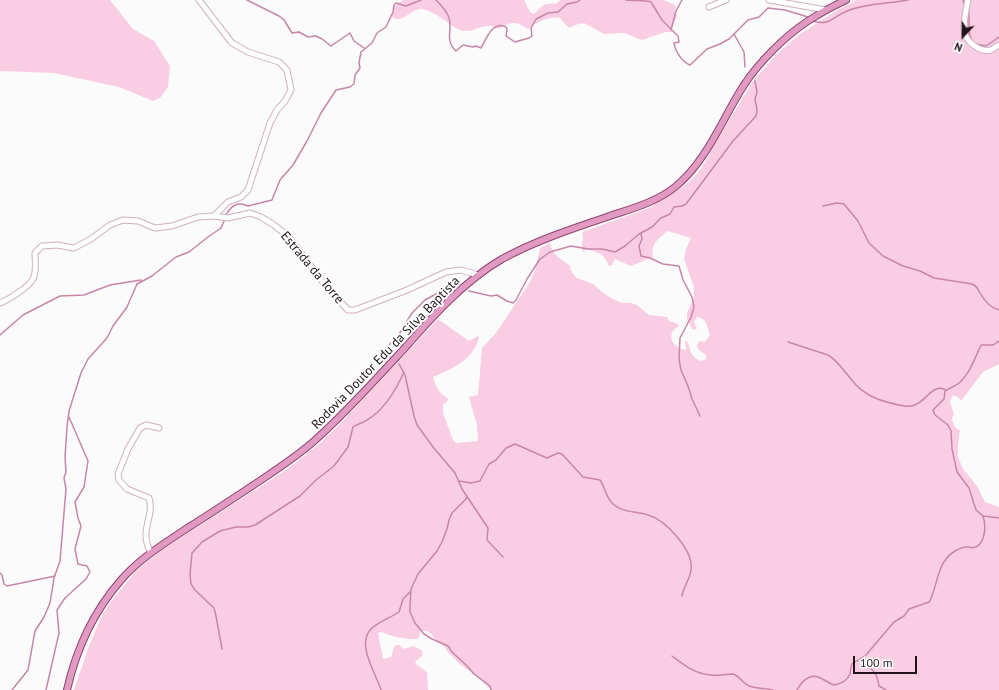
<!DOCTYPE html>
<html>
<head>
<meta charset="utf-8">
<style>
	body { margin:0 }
	#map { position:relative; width:999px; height:690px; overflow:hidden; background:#fbfbfb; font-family:"PT Sans",sans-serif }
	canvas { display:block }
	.north { position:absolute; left:943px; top:16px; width:40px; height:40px; -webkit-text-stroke:3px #fff; paint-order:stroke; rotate:202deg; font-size:11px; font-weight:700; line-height:16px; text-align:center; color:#21141a }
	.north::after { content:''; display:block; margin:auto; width:14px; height:18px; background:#21141a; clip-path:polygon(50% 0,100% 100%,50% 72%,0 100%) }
	.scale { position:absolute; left:853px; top:656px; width:64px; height:18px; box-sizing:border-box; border:2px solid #21141a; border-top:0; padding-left:5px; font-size:12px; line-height:14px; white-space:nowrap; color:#21141a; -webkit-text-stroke:3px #fff; paint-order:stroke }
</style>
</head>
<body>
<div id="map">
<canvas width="999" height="690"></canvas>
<div class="north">N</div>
<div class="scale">100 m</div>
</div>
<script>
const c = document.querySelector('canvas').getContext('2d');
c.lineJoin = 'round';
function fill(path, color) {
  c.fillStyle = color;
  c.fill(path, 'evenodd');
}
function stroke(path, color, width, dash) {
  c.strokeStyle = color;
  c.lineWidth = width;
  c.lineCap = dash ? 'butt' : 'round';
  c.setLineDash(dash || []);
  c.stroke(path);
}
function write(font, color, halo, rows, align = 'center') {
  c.font = font + ' "PT Sans",sans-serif';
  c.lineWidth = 4;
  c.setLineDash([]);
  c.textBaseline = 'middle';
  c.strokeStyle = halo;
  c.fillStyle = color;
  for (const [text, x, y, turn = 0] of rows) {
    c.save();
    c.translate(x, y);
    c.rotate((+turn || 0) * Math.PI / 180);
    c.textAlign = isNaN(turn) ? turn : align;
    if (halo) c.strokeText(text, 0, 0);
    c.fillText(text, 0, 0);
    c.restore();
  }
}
fill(new Path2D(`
	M0 0H110L133 29 154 41 170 66 168 87 160 98 153 101 119 87 54 73 0 71Z
	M403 0H524L530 12 534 14C543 6 543 2 556 4L560 0H664L675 5 676 8 675 11 677 16 672 28V32H665L642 40 624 33 604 34 584 23 575 25 570 28 567 26 560 18C547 16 539 22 528 29 515 21 512 21 499 29 496 28 493 26 490 26 478 25 472 35 458 29 448 24 431 8 420 9 409 10 401 26 391 16L395 6Z
	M857 0H999V364L983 372 961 401C959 397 956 395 952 396L950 402 954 414 952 418C953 424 954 428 960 430L958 446V457L963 469 977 486 985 502 999 507V690H491L473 673 461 665 447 651 444 646 436 640 431 634 427 631H421L418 639C406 640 391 636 381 632L378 633 383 659 391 657C394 653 391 645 399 645L404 649 413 646 423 651 422 656 415 662 417 665 427 672 428 690H74L89 646 101 618 109 604 136 571 160 551 286 470 318 445 340 424 438 319 469 341 478 336 479 338C473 360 452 369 433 377 436 387 439 394 449 399L443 405V413L453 440 456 443 478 441 477 425 469 397 478 395 482 348 496 333 530 282 535 271 540 248 548 244 549 242C554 256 559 258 571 266L570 268 573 274 577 278 593 284 606 295 619 302 624 303H631L637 305 649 315 667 317 669 321 678 324 679 326C665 333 672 347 685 350L686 349 685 341H687C692 350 688 355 701 361L706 359V355C700 350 693 348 700 341L705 342 710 335C707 326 707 318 697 317L694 322 697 328 694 330 691 327 687 318V313L694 298V287L684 259 686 249 691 238 668 231C659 238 650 244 653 257L631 266 615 259 612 265 609 266C604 253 599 253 586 249L585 250 584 253C579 246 585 239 582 232L652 207 654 204C669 196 687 186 698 173 703 167 706 160 710 154V152L753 81 776 55 800 34 834 12Z`), '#f9cee2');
stroke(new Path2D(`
	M247 0 279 16 284 20 292 33 299 32 308 37 316 36 322 39 331 46 350 33 354 41 364 48
	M436 0C441 5 447 11 449 18 453 29 444 40 456 51L463 45 473 47 476 46 481 48C486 39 493 20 506 27L507 29 506 36 515 42 529 38 532 36 531 28 536 19 548 13 558 12 567 4 577 2 580 0
	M626 0C633 1 646 0 651 2L662 20 678 36 679 42 674 43C675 51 682 62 690 65L707 49 720 44 729 39 748 20 759 17 768 8 785 10 808 17
	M963 0 965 6
	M968 9C971 21 966 32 973 42
	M812 21C831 26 832 17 847 11 866 3 888 4 908 0
	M671 30 676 11 682 0
	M734 34 744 52 745 67
	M976 44 986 46 999 37
	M823 206 837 203 844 204 858 221 869 243 883 256 903 266 920 271 934 278 972 284C978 286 977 289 980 293 984 300 991 308 999 310
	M226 215C231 206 237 201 248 206L272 200 280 180 293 165 307 141 321 113 336 90 350 87 354 84 355 75 360 68 359 63 361 52 372 43 377 33 386 27 393 12 394 5 396 3 406 6 421 0
	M641 233 642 239 639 246 641 256 650 258 663 264 679 266 683 280 692 297 694 307 691 317 680 338 679 359 681 370 688 386 692 399 700 416
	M469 291 491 296 497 295 507 301 513 303 516 300 527 279 540 259 550 252 571 246 588 249H602L615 252 625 246 639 234 652 227 661 218 670 214 674 207 682 206 686 204 733 141 756 116 757 110 755 99 757 92 755 81
	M0 335 23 315 60 296 84 295 110 285 141 280
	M999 341 993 345H981C975 358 970 373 959 383 955 386 950 388 945 391L944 399 933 410 935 415 948 425 951 431 952 449 957 472 969 488 976 510 983 516 999 518
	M788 342 828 355C838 361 843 370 851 379 864 397 883 402 904 406 925 410 930 381 946 390
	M390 357 386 352V348L398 336 412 313 425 300 456 283
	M399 364 405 375 414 416 417 425 433 447 455 473 462 489 488 528 487 540 503 557
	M459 481 471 483 480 481 489 464 496 460 506 448 515 444 547 458 558 453 562 454 583 477 600 480C605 487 606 498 613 504 623 513 636 511 648 515 666 520 694 551 691 570 690 579 683 588 682 596
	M467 496 466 499 452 513 449 520 447 529 442 542 437 551 418 574 411 589 410 606V612L415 623 424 634 432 639 448 646 452 652 466 665 474 674 490 686 491 690
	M0 573 2 575 4 584 7 586 55 576
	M222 649 216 616 214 608 195 590 191 584 190 574 192 553 202 542 220 531 236 527H248L255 525 300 496 316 480 334 466 348 447 353 427C357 424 363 423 367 420 384 410 396 390 404 372
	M672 656C684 665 695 674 711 675 718 676 725 674 733 674 740 676 742 683 749 686 757 689 765 688 773 690
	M861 659 862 662C873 670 877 672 879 686L886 690
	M12 690 28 670 35 631 44 617 50 603 54 578 60 561 66 489 64 478 66 472 65 457 67 427 69 411 81 373 88 359 107 338 113 326 127 307 137 284 152 276 176 257 189 252 208 237 221 228 225 219
	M46 690 59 633 57 610 65 598 86 579 90 572 87 566 78 564 75 549 81 526 78 518 75 502 84 487 88 461 69 417
	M381 690C376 673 355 643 372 628 380 621 390 618 399 612L403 599 411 591
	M797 690C801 682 809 674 818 677 824 679 828 683 834 685 840 684 847 681 850 674 851 671 850 667 852 664 855 661 862 659 866 655L894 622 904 616 909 609 929 602C937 589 936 571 946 559 950 553 960 547 967 547 970 547 973 548 976 547 986 542 986 524 983 516`), '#c886a7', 1.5);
const minor = new Path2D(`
	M199 0 232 43 248 52 279 62 287 70 291 90 285 101 277 110 270 123 248 190 241 197 228 202 214 216
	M769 0 826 10
	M968 0C966 9 964 19 964 29 964 40 979 53 991 50 993 49 996 46 999 45
	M709 7 726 0
	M0 303C8 300 29 287 33 279 37 272 35 260 35 253L42 246 57 245 74 248 91 239 110 225 123 220 138 221 155 228 172 226 198 217 214 216 228 218 250 213 261 217 274 225 290 238 328 289 348 310H355L407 290 446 272 461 270 478 275
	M151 553C138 530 155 517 149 498L127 489 119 480 118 474 128 449 140 428 146 425 159 428`);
const major = new Path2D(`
	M67 690C76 650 94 611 121 580 140 558 165 543 189 527 213 512 237 496 261 480 279 468 297 456 313 442 345 414 374 381 403 350 433 316 463 282 502 259 535 241 571 229 607 217 630 209 655 203 675 187 707 161 722 119 744 85 759 62 785 36 808 21 820 13 833 6 846 0`);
stroke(minor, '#d1afbf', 7);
stroke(major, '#91416d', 8);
stroke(minor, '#fff', 5);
stroke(major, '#e19bc2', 6);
write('13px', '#21141a', '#fff', [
	["Estrada da Torre",312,268,50],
	["Rodovia Doutor Edu da Silva Baptista",386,353,-46]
]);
</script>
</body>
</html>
